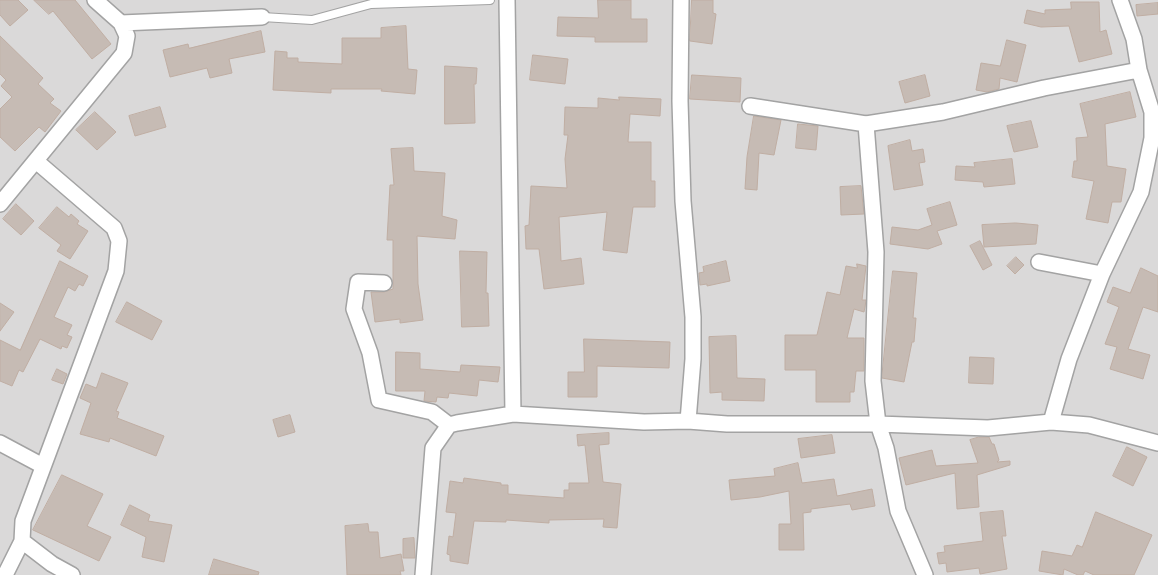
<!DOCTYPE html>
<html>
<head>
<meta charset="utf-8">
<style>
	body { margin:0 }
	canvas { display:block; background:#eee9e1 }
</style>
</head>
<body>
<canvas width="1158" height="575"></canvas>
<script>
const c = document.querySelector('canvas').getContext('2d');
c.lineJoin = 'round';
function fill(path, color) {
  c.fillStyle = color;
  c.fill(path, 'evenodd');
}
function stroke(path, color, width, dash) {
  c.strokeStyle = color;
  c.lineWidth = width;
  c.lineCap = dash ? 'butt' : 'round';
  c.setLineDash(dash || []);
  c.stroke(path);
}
fill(new Path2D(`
	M0 0H1158V575H0Z`), '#dad9d9');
const building = new Path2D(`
	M0 0H18L28 10 10 26 0 15Z
	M34 0H75L111 44 92 59 53 11 49 14Z
	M598 0H631V19H647V42H595V37L557 36 558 17 598 18Z
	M692 0H713V13L716 14 712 44 690 41Z
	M1071 2H1099L1100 32 1106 30 1112 54 1079 62 1069 26 1041 27 1024 23 1027 10 1045 14V10L1071 9Z
	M1158 3V14L1137 16 1136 5Z
	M406 26 408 69 417 70 415 94 381 91 382 89H331V93L273 90 275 51 287 52V58H298V62L342 64V38H381V28Z
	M261 31 265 52 229 59 232 73 210 78 207 68 170 77 163 50 188 44 189 48Z
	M0 36 43 78 38 84 54 99 50 103 61 111 45 132 39 127 15 151 0 137V109L12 97 1 86 6 80 0 74Z
	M1007 40 1026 45 1017 82 1000 78 999 89 987 92 976 90 981 63 1000 66Z
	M533 55 568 59 565 84 530 80Z
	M445 66 477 68 476 84H474L475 123 445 124Z
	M692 75 741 78 740 102 690 99Z
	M925 75 930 96 905 103 899 82Z
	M1130 92 1136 117 1105 124 1107 166 1126 169 1121 202H1112L1108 223 1086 219 1094 181 1072 177 1074 161H1077L1076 138 1088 137 1080 104Z
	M619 97 661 99 660 116 630 114 628 142H651V181H655V207H633L627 253 603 250 607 212 559 217 561 261 581 258 584 284 544 289 539 249H526L525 226 529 225 531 186 567 188 565 159 568 135H564L565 107 598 108V98L619 100Z
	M160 107 166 127 135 136 129 116Z
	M95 112 116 132 97 150 76 130Z
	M754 116 781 120 774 155 759 153 757 190 745 189 747 157Z
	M1031 121 1038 147 1014 152 1007 126Z
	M798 124 818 126 816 150 796 148Z
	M910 140 912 151 923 149 925 162 919 163 923 185 894 190 888 146Z
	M413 148 414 171 445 173 442 216 457 220 455 239 417 236 418 284 423 320 400 323V319L375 322 371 292H384L393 289V240H387L390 185H394L391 149Z
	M1012 159 1015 184 984 187 983 182 955 180 956 166 975 167 974 163Z
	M861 186 864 214 841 215 840 187Z
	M950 202 957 225 937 231 942 244 928 249 890 244 892 227 918 230 932 225 927 209Z
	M16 204 34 221 21 235 3 219Z
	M57 207 69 217 71 214 79 221 77 224 88 231 70 259 57 251 61 245 39 228Z
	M1016 223 1038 225 1036 244 984 247 982 225Z
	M980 241 992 265 983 270 970 246Z
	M460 251 487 252 486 293H488L489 326 462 327Z
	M1016 257 1024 265 1015 274 1007 266Z
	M60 261 88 276 83 286 79 284 75 291 68 287 54 317 72 325 67 335 72 337 67 348 62 346 61 349 40 339 23 372 19 370 12 386 0 381V340L20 350Z
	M726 261 730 281 707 286V284L700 285 699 273 704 272 703 267Z
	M857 264 866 266 862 300H866L865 307 864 312 854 309 847 338H864V371H856L854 392H850V402H816V370H785V335H817L827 292 840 295 846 266 857 268Z
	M1141 268 1158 276V312L1143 307 1128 349 1150 355 1143 379 1110 369 1117 347 1105 344 1119 307 1107 302 1113 287 1130 293Z
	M893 271 917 273 913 318H916L914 342H912L904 382 882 378Z
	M127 302 162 321 152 340 116 322Z
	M0 303 14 312 0 331Z
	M736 336 737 378 765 379 764 401 722 400V392L710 393 709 337Z
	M584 339 670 342 669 368 597 366V397H568V372H584Z
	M396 352 420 353V369L460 372 461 365 500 367 498 382 479 380 477 396 449 393 448 398 437 397 436 402 424 401 425 391H396Z
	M970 357 994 358 993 384 969 383Z
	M57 369 67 374 63 384 52 380Z
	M102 373 128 383 116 411 119 412 117 418 164 436 156 456 110 438 109 442 80 434 91 403 80 398 86 384 96 388Z
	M290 415 295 432 278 437 273 420Z
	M609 433V444L599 445 603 482 621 484 617 528 603 527 604 519 549 520V523L506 520V522L474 521 468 564 450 561V555L447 554 449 536 453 537 456 513 446 512 450 481 463 483 464 478 501 483V485H508V494L564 498V490H569V483H589L585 445 578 446 577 435Z
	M832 435 835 453 801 458 798 439Z
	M979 437H989L992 444H994L999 460 997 462 1010 461V465L977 475 979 507 957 509 955 473 906 485 899 458 932 450 936 466 978 463 970 440Z
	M1127 447 1147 457 1133 486 1113 476Z
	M798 463 802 483 834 479 837 496 872 489 875 506 852 510 850 504 811 509V512L803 513 804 550H779V524H791L789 491 760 497 731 500 729 480 775 476 774 469Z
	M62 475 103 494 87 526 111 537 99 561 33 530Z
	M130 505 150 515 148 521 172 525 164 562 142 557 146 537 121 525Z
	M1003 511 1006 536H1002L1007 569 980 574 979 568 947 572 946 563 939 564 937 553 945 552 944 546 983 541 980 513Z
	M1096 512 1152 535 1134 575H1094L1085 571 1083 575H1078L1064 569 1063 575 1039 571 1042 551 1072 556 1077 545 1082 547Z
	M368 524 369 532H378L380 558 401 554 404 571H400L401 575H347L345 526Z
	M414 538 415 558H403V539Z
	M214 559 259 572 258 575H209Z`);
fill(building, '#c6bbb4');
stroke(building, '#c0aea3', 1);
const service = new Path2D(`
	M262 17 312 20 371 4 490 0`);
const minor = new Path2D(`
	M507 0 513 414
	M681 0 680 101 683 201 693 317V359L688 421
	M121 23 262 17
	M750 106 866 124
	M0 204 124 53 127 36 121 23 95 0
	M1039 262 1102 274
	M384 283 358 282 354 309 370 353 379 400 432 412 449 425
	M1051 422 1069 359 1102 274 1141 192 1152 138V112L1139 70 1134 39 1120 0
	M0 443 43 466
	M22 541 52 564 72 575
	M5 575 22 541 23 521 116 271 119 241 114 228 36 161
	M423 575 433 448 449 425 457 423 513 414 644 422 688 421 727 424H878L988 428 1051 422 1089 425 1158 443
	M925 575 898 511 886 448 878 424 873 381 876 252 866 124 943 112 1044 88 1139 70`);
stroke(service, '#a3a3a3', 10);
stroke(minor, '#a3a3a3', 18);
stroke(service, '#fff', 8);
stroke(minor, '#fff', 15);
</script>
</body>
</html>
